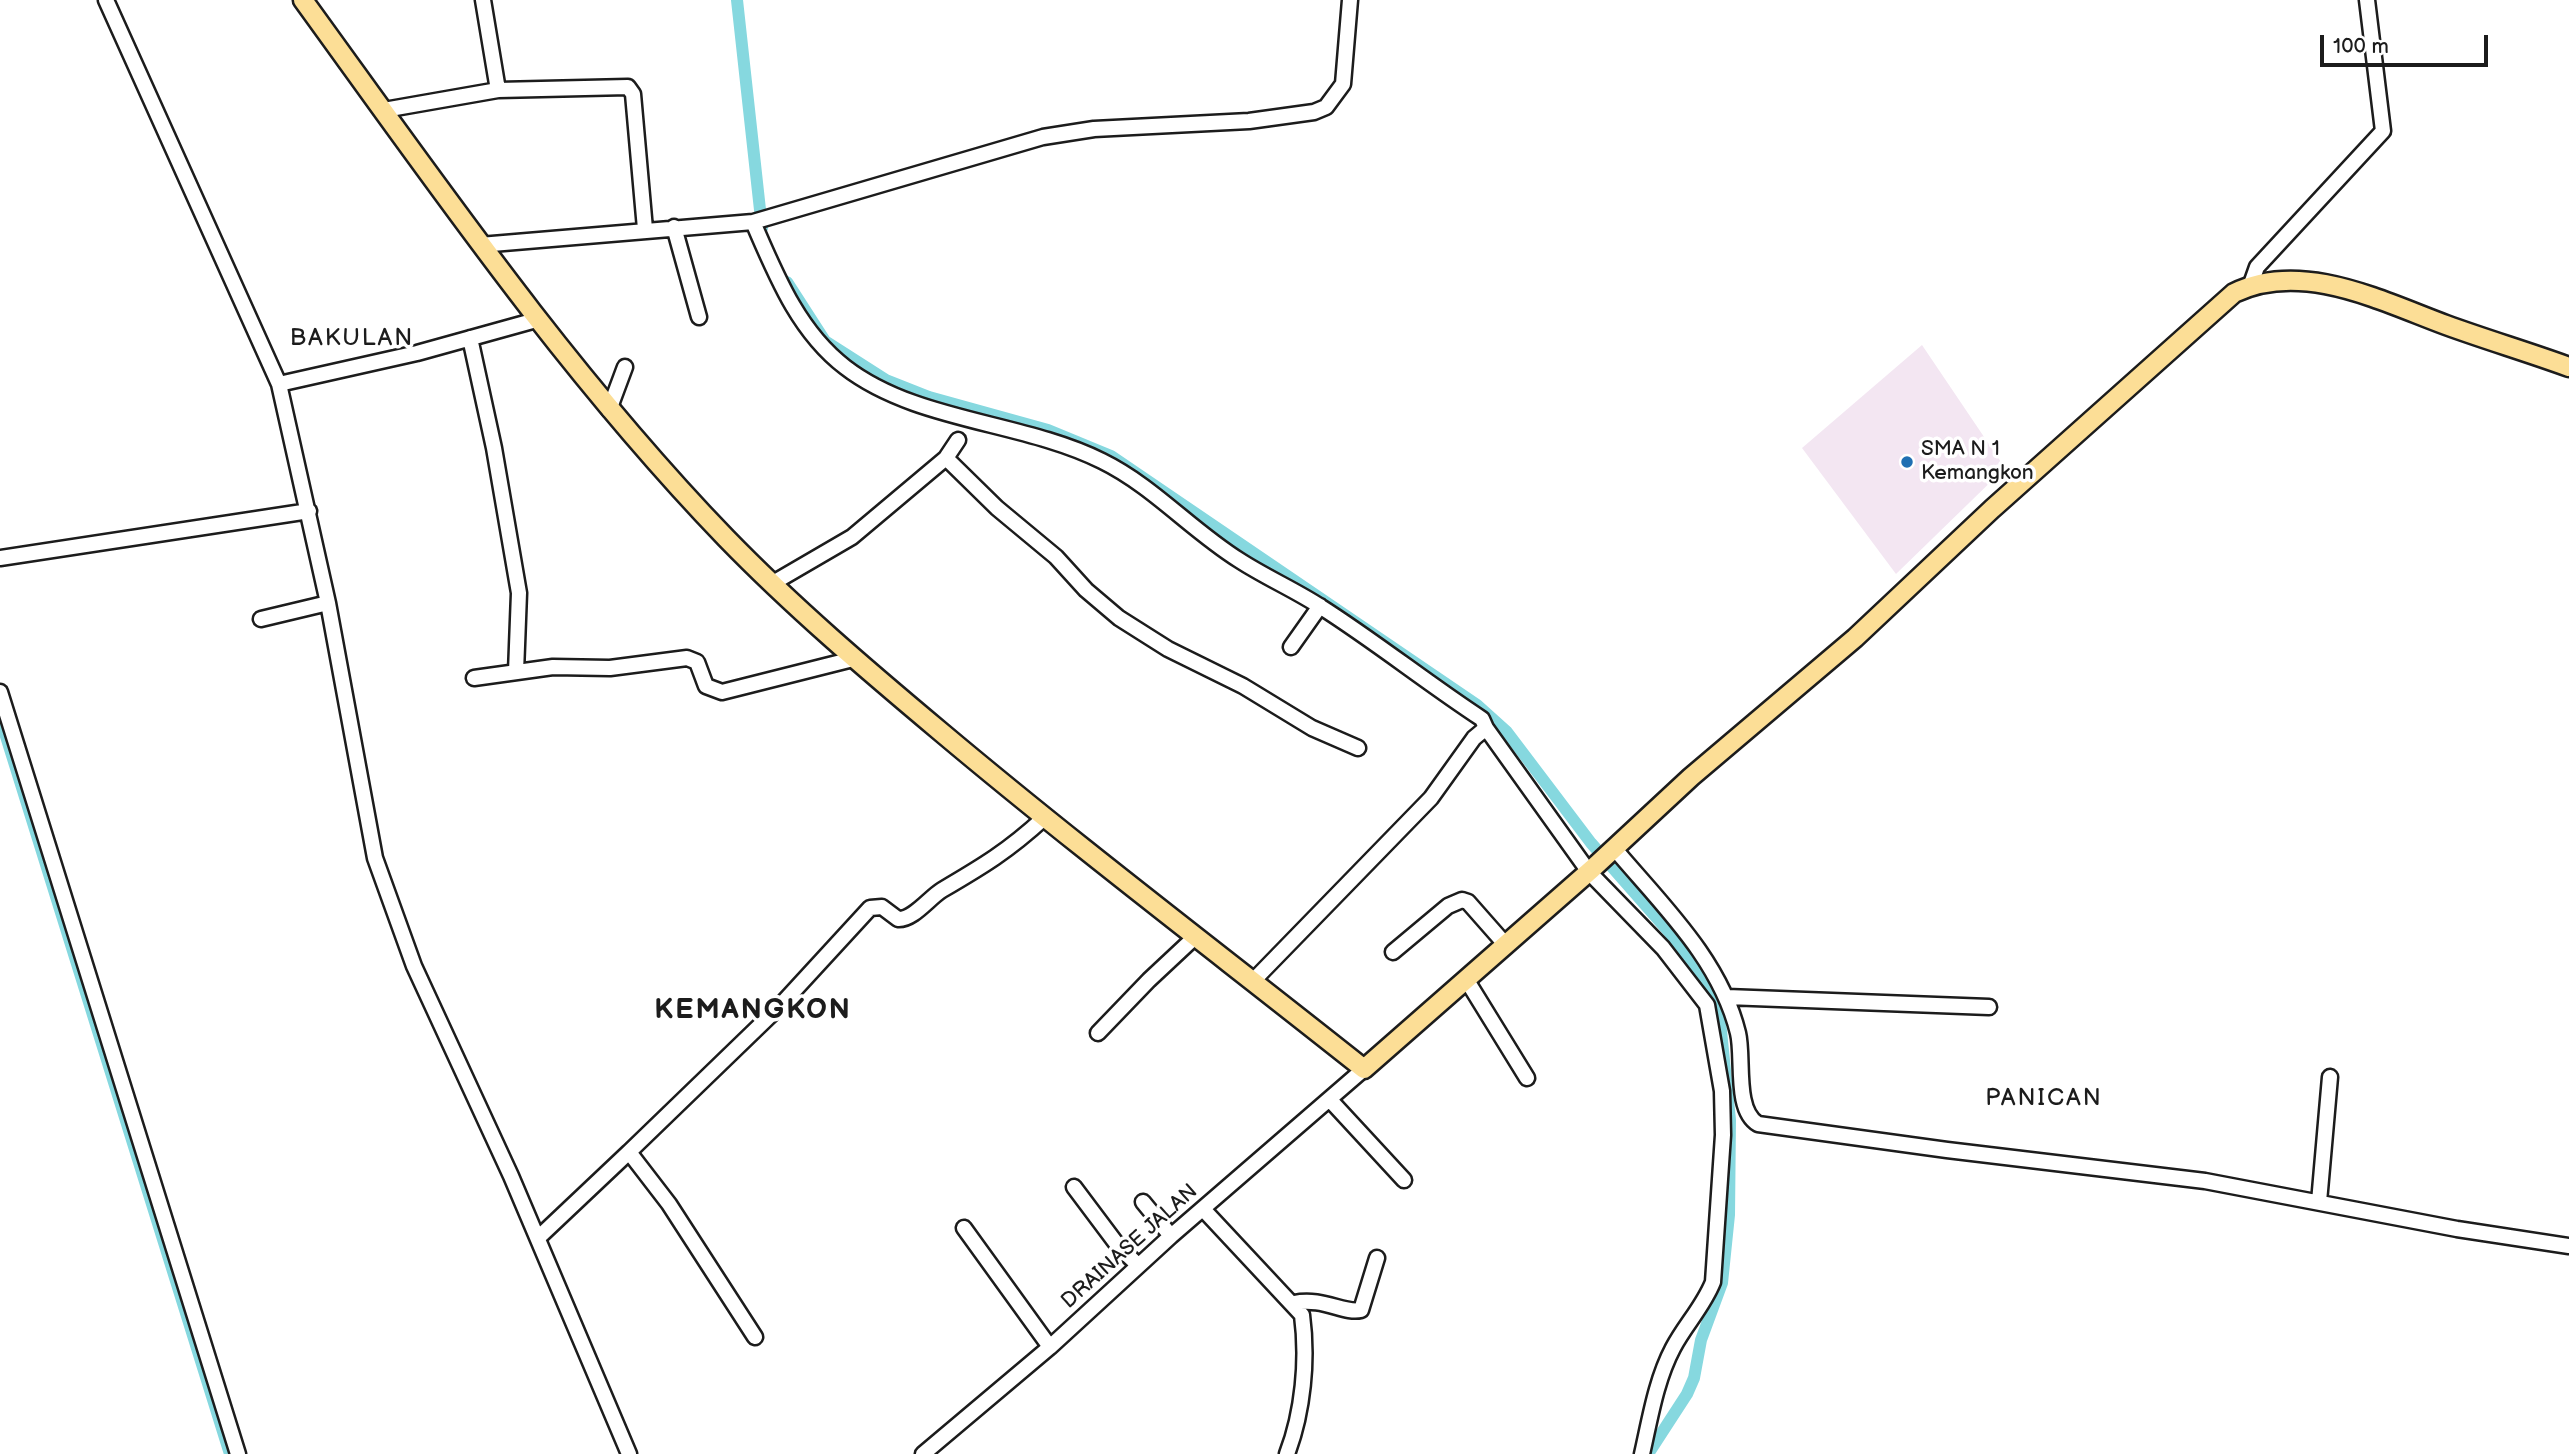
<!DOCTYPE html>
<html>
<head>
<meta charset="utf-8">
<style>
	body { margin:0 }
	#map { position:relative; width:2569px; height:1454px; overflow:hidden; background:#fff; font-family:"Balsamiq Sans",sans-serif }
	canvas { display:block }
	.scale { position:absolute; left:2320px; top:35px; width:168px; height:32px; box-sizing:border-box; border:4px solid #1c1c1c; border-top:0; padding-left:9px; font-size:21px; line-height:24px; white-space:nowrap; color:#1c1c1c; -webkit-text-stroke:5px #fff; paint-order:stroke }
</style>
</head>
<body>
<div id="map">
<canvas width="2569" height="1454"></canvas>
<div class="scale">100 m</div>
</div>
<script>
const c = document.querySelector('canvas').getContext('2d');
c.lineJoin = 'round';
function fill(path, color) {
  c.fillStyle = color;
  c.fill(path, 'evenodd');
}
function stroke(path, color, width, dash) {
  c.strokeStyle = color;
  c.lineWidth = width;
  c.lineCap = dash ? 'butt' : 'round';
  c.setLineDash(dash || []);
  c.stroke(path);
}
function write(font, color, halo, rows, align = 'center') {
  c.font = font + ' "Balsamiq Sans",sans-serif';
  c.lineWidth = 7;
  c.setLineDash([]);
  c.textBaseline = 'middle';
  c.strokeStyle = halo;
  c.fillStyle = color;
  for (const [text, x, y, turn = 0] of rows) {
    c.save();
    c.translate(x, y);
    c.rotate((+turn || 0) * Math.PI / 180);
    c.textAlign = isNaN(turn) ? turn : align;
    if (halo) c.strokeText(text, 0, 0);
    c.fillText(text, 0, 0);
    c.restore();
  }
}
fill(new Path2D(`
	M1922 345 2005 468 1896 574 1802 448Z`), '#f3e6f2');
stroke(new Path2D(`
	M737 0 762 228
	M787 282 825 341 886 380 929 397 1048 430 1111 456 1477 705 1507 732 1591 843 1670 933 1704 982 1719 1011 1730 1120 1729 1215 1722 1283 1701 1340 1694 1378 1687 1394 1648 1454
	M0 717 230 1454`), '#86d8df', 12);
const minor = new Path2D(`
	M106 0 279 384 417 353 536 320
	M498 90 628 87 633 94 645 229
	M384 110 498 90 483 0
	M753 222C776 275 798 331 845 367 916 422 1022 421 1102 461 1153 486 1191 530 1239 560 1265 577 1295 590 1321 607 1376 642 1427 683 1482 719L1486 728
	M674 227 699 317
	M480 245 753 222 1043 137 1094 129 1249 121 1314 112 1326 107 1343 84 1350 0
	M2251 284 2257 267 2383 131 2367 0
	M470 338 494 448 519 593 516 672
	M279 384 328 603 375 858 414 966 511 1176 629 1454
	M609 410 625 367
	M946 458 997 508 1056 557 1086 590 1119 618 1168 649 1243 686 1312 728 1358 748
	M0 558 309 511
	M773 583 852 537 946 458 958 440
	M261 619 328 603
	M1291 647 1320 606
	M474 678 553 667 610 668 687 658 697 662 706 686 722 692 853 659
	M0 692 238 1454
	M1614 848C1661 904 1720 959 1738 1033 1744 1057 1734 1110 1758 1124L1947 1150 2205 1181 2457 1229 2569 1246
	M1393 952 1448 906 1462 900 1468 902 1505 944
	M1466 979 1527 1078
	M1253 981 1431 798 1474 738 1486 728 1589 872 1663 948 1707 1005 1722 1091 1723 1135 1713 1282C1703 1307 1685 1325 1673 1348 1656 1380 1650 1419 1642 1454
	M1727 997 1989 1007
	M1098 1033 1149 980 1195 937
	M1331 1101 1404 1180
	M629 1152 779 1007 870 908 882 907 898 919C913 920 929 898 942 890 983 866 1008 851 1044 818
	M1074 1187 1119 1247 1138 1265
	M1143 1202 1171 1236
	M2319 1202 2330 1077
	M1203 1209 1302 1315C1308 1360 1303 1412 1287 1454
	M964 1228 1050 1347
	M538 1238 629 1152 669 1204 755 1337
	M1294 1303C1323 1297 1344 1314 1361 1310L1377 1258
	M923 1454 1050 1347 1171 1236 1364 1069`);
const major = new Path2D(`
	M303 0C438 186 566 372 726 538 793 607 867 670 941 732 1079 848 1223 957 1364 1069L1592 869 1691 777 1855 638 1992 509 2234 293C2302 260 2381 301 2446 325 2487 340 2528 352 2569 367`);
stroke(minor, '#1c1c1c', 19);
stroke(major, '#1c1c1c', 23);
stroke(minor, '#fff', 14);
stroke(major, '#fcde96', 18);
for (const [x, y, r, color] of [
	[1907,462,7,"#1f6fb2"]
]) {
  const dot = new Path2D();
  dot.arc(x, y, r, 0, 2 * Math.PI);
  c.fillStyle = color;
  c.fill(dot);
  stroke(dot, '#fff', 2.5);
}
write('21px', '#1c1c1c', '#fff', [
	["SMA N 1",1921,450],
	["Kemangkon",1921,474]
], 'left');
write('21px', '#1c1c1c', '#fff', [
	["DRAINASE JALAN",1130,1247,-42]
]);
c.letterSpacing = '2px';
write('24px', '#1c1c1c', '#fff', [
	["BAKULAN",352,339],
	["PANICAN",2044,1099]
]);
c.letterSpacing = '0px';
c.letterSpacing = '2px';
write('bold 28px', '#1c1c1c', '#fff', [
	["KEMANGKON",753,1011]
]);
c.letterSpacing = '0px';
</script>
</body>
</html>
